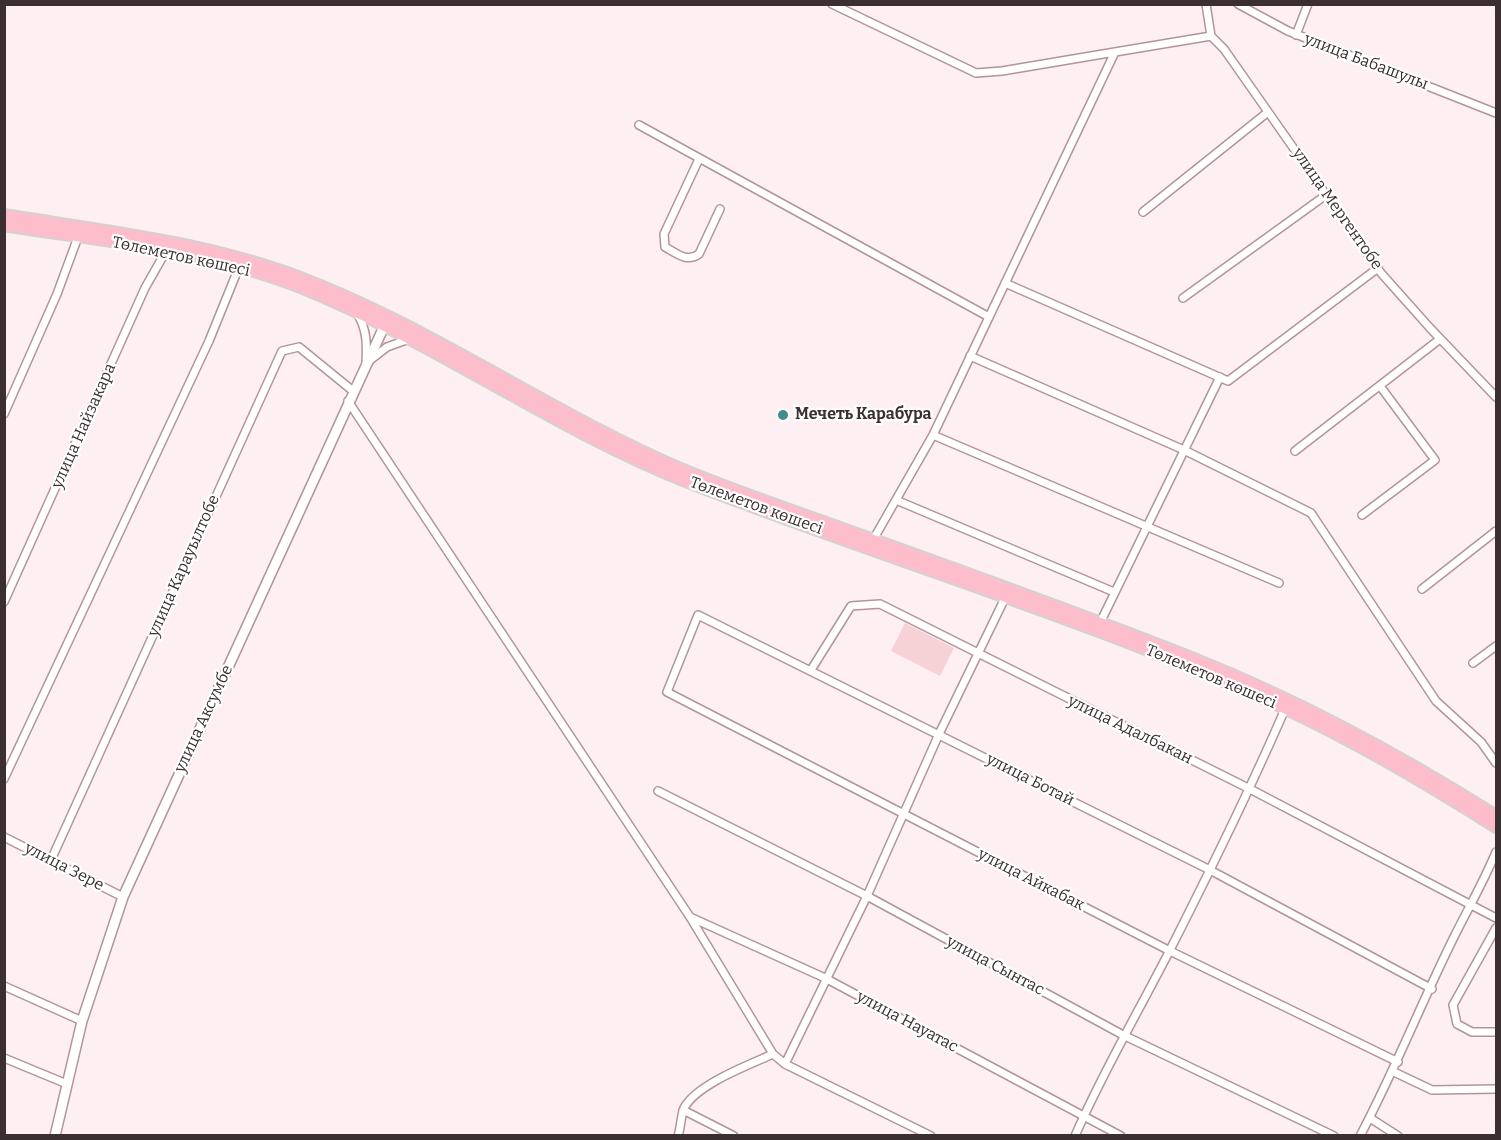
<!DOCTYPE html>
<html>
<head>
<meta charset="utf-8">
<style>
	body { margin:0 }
	#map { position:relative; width:1501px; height:1140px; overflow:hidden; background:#fef0f2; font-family:Bitter,serif }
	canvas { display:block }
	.frame { position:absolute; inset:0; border:6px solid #3c2f31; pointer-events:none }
</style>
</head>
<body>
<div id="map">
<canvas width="1501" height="1140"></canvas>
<div class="frame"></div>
</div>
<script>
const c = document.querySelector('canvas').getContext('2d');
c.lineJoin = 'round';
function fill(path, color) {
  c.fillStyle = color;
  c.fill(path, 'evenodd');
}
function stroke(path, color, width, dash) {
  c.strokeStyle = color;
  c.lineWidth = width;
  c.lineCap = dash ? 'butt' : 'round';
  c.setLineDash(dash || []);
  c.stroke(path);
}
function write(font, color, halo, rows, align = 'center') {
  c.font = font + ' Bitter,serif';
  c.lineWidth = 4.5;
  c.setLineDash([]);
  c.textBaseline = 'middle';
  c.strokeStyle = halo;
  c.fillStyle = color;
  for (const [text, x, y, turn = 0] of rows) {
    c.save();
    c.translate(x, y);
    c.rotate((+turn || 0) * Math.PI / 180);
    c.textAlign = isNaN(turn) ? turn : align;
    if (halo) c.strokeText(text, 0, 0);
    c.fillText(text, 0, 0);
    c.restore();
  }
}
fill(new Path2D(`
	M905 623 954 648 940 676 891 651Z`), '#f6d1d6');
const street = new Path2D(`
	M832 4 976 73 1002 71 1115 52
	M1206 4 1211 36 1224 49 1381 273 1430 328 1496 397
	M1238 4 1288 31 1496 113
	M1296 35 1308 4
	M639 125 989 317
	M699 159 664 234 665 247C676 253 687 263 699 254L720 209
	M1143 212 1268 112
	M1005 283 1228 381 1378 268
	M1183 298 1326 195
	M357 313C367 330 367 343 366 363
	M970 356 1184 450 1311 513 1436 701 1481 742 1496 763
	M369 361 387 347 409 339
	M348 401 690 917 773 1054 785 1064 931 1136
	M4 414 57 294 78 237
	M933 435 1279 583
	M1295 451 1440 339
	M896 500 1114 592
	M1362 515 1435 460 1380 386
	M873 540 933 435 1115 52 1211 36
	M1422 589 1496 531
	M4 602 145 288 166 251
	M1100 623 1220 377
	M1473 663 1496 646
	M811 670 851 606 880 604 1250 789 1496 918
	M4 779 209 341 239 267
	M658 791 867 896 1123 1035 1334 1136
	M4 837 123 897
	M51 860 282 351 299 347 353 391
	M690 917 825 978 1121 1136
	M1496 928 1453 1005 1457 1024 1472 1032H1496
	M4 986 82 1021
	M4 1058 67 1084
	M1398 1062 1170 951 667 692 698 615 1210 870 1432 989
	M785 1064 867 896 939 734 1005 598
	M1394 1072 1432 1090 1496 1089
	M683 1110 734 1136
	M1370 1118 1398 1136
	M678 1136C681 1127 681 1115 684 1108 697 1084 749 1065 773 1054
	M1075 1136C1103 1071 1139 1011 1171 948 1211 869 1250 790 1285 709
	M1360 1136C1395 1070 1422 1001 1455 935 1469 907 1484 881 1496 852`);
const secondary = new Path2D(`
	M55 1136 82 1021 123 897 387 320`);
const primary = new Path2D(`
	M4 215C103 231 204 242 298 277 433 328 551 414 683 470 736 492 790 510 843 529 960 571 1078 613 1194 659 1299 701 1401 756 1496 816
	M4 225C102 241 206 250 298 286 432 340 549 426 683 480 882 558 1089 618 1284 708 1357 742 1428 784 1496 827`);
stroke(street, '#b39498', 10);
stroke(secondary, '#b39498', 12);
stroke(primary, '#d4d1d2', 14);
stroke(street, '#fff', 7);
stroke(secondary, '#fff', 9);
stroke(primary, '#febdca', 10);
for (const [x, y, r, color] of [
	[783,415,6,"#438b8c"]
]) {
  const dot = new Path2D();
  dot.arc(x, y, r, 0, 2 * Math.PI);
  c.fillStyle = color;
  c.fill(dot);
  stroke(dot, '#fff', 2);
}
write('16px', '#3c2f31', '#fff', [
	["улица Бабашулы",1366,62,21],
	["улица Мергентобе",1337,209,55],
	["Төлеметов көшесі",181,257,12],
	["улица Найзакара",84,426,-66],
	["Төлеметов көшесі",756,506,20],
	["улица Карауылтобе",184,566,-66],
	["Төлеметов көшесі",1211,677,23],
	["улица Аксумбе",204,719,-65],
	["улица Адалбакан",1130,730,26],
	["улица Ботай",1030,780,27],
	["улица Зере",64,867,27],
	["улица Айкабак",1031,880,27],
	["улица Сынтас",995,966,28],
	["улица Науатас",907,1022,28]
]);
write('bold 16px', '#3c2f31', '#fff', [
	["Мечеть Карабура",795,415]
], 'left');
</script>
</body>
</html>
